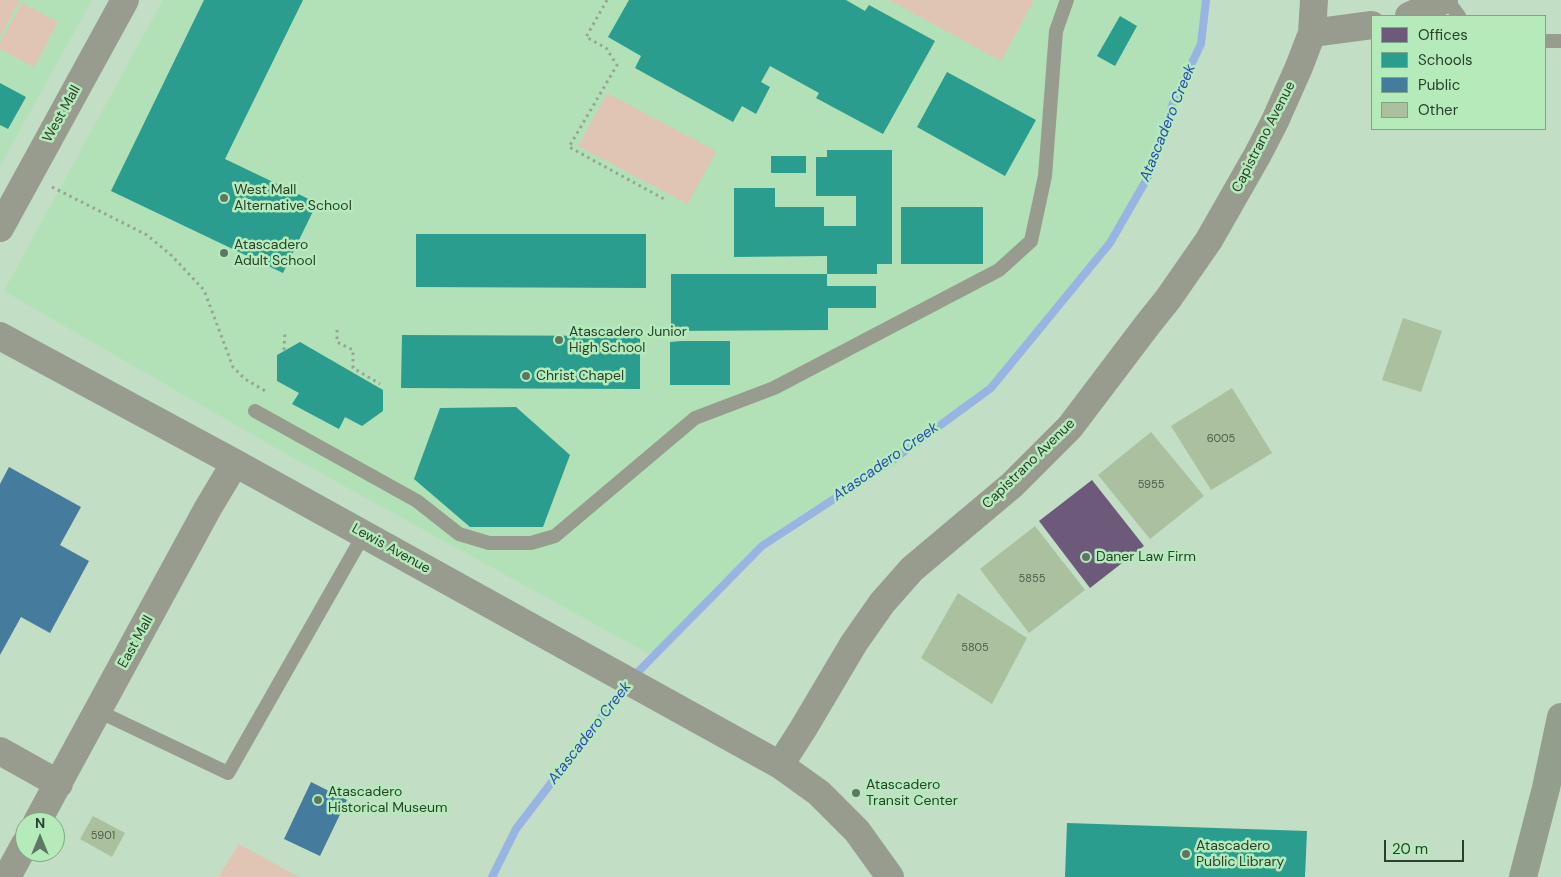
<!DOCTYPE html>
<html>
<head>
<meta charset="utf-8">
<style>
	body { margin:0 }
	#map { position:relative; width:1561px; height:877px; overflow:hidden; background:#c2dec5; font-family:"DM Sans",sans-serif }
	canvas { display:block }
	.legend { position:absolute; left:1371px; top:15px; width:175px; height:115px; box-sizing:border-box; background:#b5ebbb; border:1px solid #7da682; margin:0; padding:6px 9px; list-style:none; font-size:15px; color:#2a3f2c }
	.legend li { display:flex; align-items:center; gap:10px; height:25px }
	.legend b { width:25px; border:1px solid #7da682 }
	.north { position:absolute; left:15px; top:812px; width:50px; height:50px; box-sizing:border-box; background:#b5ebbb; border:1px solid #7da682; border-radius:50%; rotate:0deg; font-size:14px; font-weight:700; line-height:20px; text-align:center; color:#2a3f2c }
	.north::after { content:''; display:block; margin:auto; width:18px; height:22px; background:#5f7762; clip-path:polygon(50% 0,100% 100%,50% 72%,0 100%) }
	.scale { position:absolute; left:1384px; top:840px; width:80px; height:22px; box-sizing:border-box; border:2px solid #2a3f2c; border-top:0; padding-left:6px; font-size:15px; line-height:18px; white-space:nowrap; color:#2a3f2c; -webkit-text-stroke:4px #b5ebbb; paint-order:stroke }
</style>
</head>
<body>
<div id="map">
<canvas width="1561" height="877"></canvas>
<ul class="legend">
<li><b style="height:14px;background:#6d597a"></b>Offices</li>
<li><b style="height:14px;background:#2a9d8f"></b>Schools</li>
<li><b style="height:14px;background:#457b9d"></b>Public</li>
<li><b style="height:14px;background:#aac09e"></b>Other</li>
</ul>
<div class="north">N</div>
<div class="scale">20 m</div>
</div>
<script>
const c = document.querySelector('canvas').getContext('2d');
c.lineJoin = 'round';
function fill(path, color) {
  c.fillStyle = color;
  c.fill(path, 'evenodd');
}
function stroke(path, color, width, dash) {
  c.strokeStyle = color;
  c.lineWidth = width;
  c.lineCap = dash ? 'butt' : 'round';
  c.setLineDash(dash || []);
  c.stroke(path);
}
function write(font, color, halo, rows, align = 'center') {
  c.font = font + ' "DM Sans",sans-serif';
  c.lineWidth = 5;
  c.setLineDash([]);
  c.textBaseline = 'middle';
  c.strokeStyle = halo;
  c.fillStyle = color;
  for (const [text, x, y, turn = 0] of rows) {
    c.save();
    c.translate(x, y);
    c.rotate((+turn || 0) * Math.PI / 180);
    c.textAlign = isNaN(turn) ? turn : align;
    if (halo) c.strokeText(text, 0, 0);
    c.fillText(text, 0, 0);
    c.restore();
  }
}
fill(new Path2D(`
	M0 0H92L0 166Z
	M163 0H1206L1201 44 1173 103 1148 177 1110 243 991 388 886 465 762 546 653 656 288 455 4 291Z`), '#b2e0b7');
fill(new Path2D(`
	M0 0H20L0 37Z
	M889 0H1034L1001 61Z
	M22 3 58 22 34 67 0 49V43Z
	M607 93 716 151 688 204 578 146Z
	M239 844 299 877H218Z`), '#e1c5b4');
fill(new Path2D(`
	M1092 480 1144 546 1090 588 1039 521Z`), '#6d597a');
fill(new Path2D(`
	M204 0H303L225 159 317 203 283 273 111 191Z
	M629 0H846L865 11 869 5 935 41 883 134 816 98 819 93 770 66 761 82 770 87 756 114 742 106 733 122 635 68 641 56 608 37Z
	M1120 16 1137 26 1115 66 1097 56Z
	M947 72 1036 120 1005 176 917 127Z
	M0 83 26 97 8 129 0 125Z
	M827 150H892V264H877V274H827V256L734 257V188H775V207H824V226H856V196H816V157H827Z
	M771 156H806V173H771Z
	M901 207H983V264H901Z
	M416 234H646V288L416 287Z
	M671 274H827V286H876V308H828V330L671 331Z
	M402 335 640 336V389L401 388Z
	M681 341H730V385H670V342Z
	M300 342 383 390V411L362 426 345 417 339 429 292 404 299 393 277 381V355Z
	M516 407 570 455 543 527H470L414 479 440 408Z
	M1067 823 1307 831 1305 877H1065Z`), '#2a9d8f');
fill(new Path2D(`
	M9 467 81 507 60 545 89 561 50 633 21 617 0 655V484Z
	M311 782 347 800 320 856 284 839Z`), '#457b9d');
stroke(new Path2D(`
	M492 877 516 829 629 681 762 546 886 465 991 388 1110 243 1148 177 1173 103 1201 44 1206 0`), '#97b4e3', 8);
fill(new Path2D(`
	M1403 318 1442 331 1421 392 1382 380Z
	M1232 388 1272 453 1211 490 1171 426Z
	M1151 432 1204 496 1150 539 1098 475Z
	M1035 526 1085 590 1029 633 980 569Z
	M958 593 1027 638 992 704 921 658Z
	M93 816 125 833 112 857 80 839Z`), '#aac09e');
stroke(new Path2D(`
	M607 0 586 37 606 48 617 65 569 147 664 199
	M52 187 147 235 172 256 204 290 233 367 245 379 267 392
	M337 330V342L353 350V368L380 384
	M284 350 285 331`), '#99a395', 3, [2.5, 4]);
stroke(new Path2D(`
	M1447 0 1459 16
	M1545 41H1561
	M255 411 417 501 459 534 489 543H531L555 536 695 418 774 388 999 270 1031 241 1045 176 1056 31 1067 0
	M98 711 228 773 364 534`), '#979c8e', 14);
stroke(new Path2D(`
	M1409 16 1444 0
	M1312 33 1372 25
	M0 228 125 0
	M0 336 235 463 780 765 819 793 857 831 890 877
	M0 751 59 784
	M780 765 803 729 854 643 882 603 912 569 1012 485 1070 427 1148 324 1168 299 1209 240 1258 154 1275 121 1299 67 1312 33 1314 0
	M37 822 208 508 235 463
	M7 877 25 844`), '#979c8e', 28);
stroke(new Path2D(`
	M1523 877 1546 788 1561 717`), '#939e8c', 28);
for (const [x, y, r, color] of [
	[224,198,5,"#5f7762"],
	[224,253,5,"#5f7762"],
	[559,340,5,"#5f7762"],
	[526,376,5,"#5f7762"],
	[1086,557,5,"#5f7762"],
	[856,793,5,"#5f7762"],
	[318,800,5,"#5f7762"],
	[1186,854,5,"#5f7762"]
]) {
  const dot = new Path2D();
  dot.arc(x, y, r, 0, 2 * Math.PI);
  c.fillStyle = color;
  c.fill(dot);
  stroke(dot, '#b5ebbb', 2);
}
write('11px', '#4a5f48', null, [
	["6005",1221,439],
	["5955",1151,485],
	["5855",1032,579],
	["5805",975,648],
	["5901",103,836]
]);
write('14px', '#2a3f2c', '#b5ebbb', [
	["West Mall",62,114,-61],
	["Capistrano Avenue",1264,137,-63],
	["Capistrano Avenue",1029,464,-44],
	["Lewis Avenue",391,549,29],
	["East Mall",136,642,-61]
]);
write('14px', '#2a3f2c', '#b5ebbb', [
	["West Mall",234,190],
	["Alternative School",234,206],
	["Atascadero",234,245],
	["Adult School",234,261],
	["Atascadero Junior",569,332],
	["High School",569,348],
	["Christ Chapel",536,376],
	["Daner Law Firm",1096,557],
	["Atascadero",866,785],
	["Transit Center",866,801],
	["Atascadero",328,792],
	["Historical Museum",328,808],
	["Atascadero",1196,846],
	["Public Library",1196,862]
], 'left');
write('italic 15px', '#2c48b8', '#b5ebbb', [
	["Atascadero Creek",1168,123,-68],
	["Atascadero Creek",886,462,-35],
	["Atascadero Creek",590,733,-52]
]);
</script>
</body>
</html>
